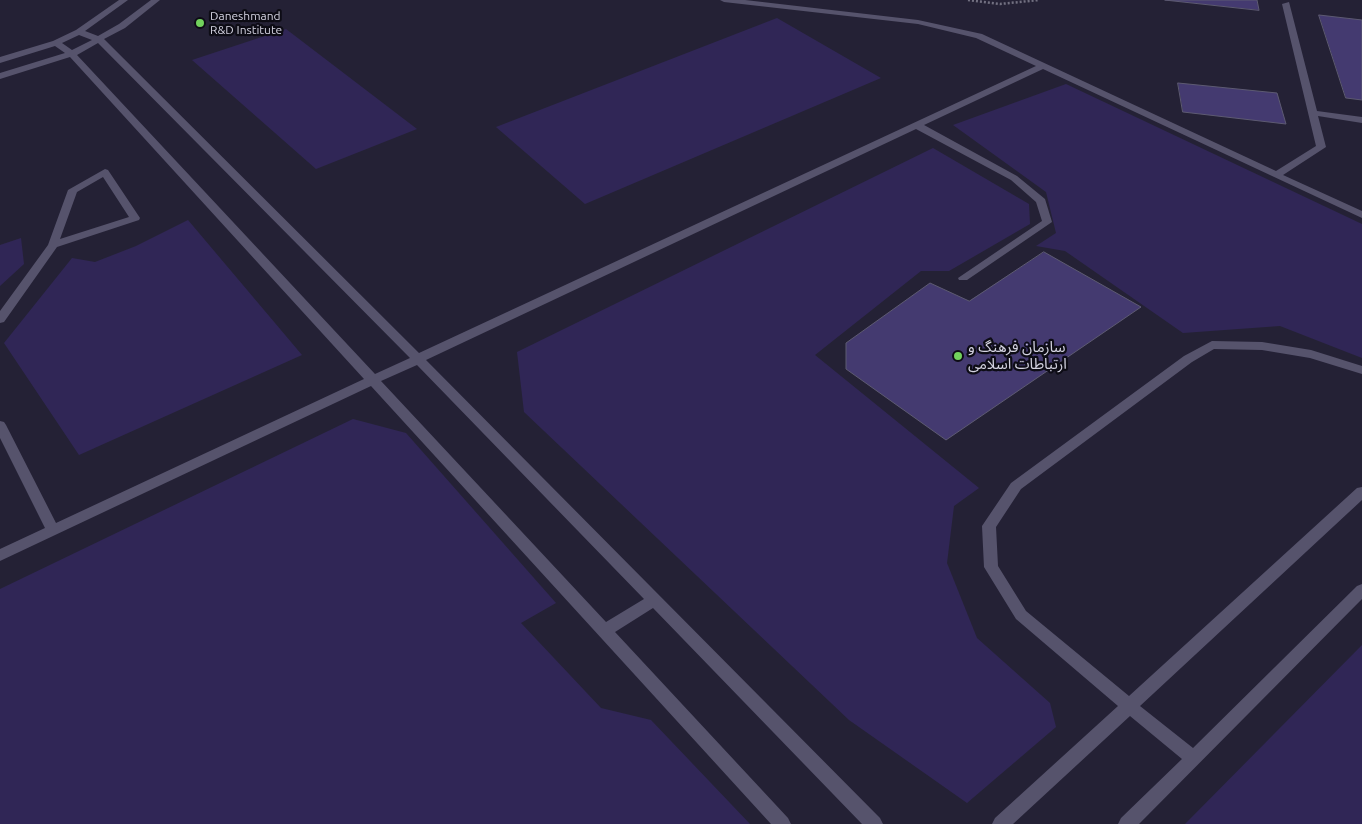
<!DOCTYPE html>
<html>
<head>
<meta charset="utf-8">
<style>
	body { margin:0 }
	canvas { display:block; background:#242135 }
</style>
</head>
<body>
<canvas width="1362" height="824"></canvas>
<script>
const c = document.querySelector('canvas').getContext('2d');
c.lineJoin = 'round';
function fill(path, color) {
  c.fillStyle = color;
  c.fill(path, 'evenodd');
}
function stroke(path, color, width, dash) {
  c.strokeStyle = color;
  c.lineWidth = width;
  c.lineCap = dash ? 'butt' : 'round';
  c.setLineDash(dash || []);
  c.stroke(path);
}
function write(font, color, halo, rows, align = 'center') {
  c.font = font + ' Ubuntu,"Noto Sans Arabic",sans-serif';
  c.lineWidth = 4.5;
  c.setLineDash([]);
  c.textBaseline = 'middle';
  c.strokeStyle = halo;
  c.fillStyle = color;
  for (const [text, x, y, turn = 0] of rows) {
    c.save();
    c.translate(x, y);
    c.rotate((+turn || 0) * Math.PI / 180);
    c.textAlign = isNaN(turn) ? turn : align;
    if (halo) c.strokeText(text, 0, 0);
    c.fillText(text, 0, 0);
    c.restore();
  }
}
fill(new Path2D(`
	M777 18 881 78 585 204 496 127Z
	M286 29 417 129 316 169 192 60Z
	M1066 84 1362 224V358L1280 326 1183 333 1065 251 1036 246 1056 233 1046 192 953 125Z
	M933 148 1029 204 1030 224 949 271H921L815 355 979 488 954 506 947 563 977 638 1050 703 1056 727 967 803 849 720 524 412 517 352Z
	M188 220 302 355 79 455 4 343 72 258 95 262 136 246Z
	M21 238 24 264 0 286V245Z
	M353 419 406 433 556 603 521 623 601 708 651 720 750 824H0V589Z
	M1362 645V824H1185Z`), '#302656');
const building = new Path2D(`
	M1165 0H1257L1259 10Z
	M1319 15 1362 20V100L1346 98Z
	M1178 83 1277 93 1286 124 1183 112Z
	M1044 252 1141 307 946 440 846 369V343L930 283 969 301Z`);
fill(building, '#443a70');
stroke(building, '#5d5a72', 1);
stroke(new Path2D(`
	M968 0 1000 4 1039 0`), '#727081', 2.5, [2, 2]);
fill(new Path2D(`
	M119 0H128L85 31 98 36 119 24 151 0H160L125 28 104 39 419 353 1036 66 976 38 918 24 724 2 720 0H745L918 20 982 34 1276 171 1316 146 1282 4 1289 2 1317 111 1362 117V123L1318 116 1326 147 1283 175 1362 211V218L1043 69 924 125 1017 176 1045 199 1052 222 967 280H959L958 278 1042 221 1036 202 1011 180 916 129 426 360 880 818 883 824H862L653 608 615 632 788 818 791 824H771L371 386 0 561V549L45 528 0 438V421L4 422 6 425 56 523 364 379 70 57 0 79V73L65 53 55 46 0 63V57L53 41 76 30ZM79 35 92 40 72 50 62 43ZM98 43 410 358 375 374 77 55ZM417 365 644 599 606 622 381 381Z
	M105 169 108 170 140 218 139 220 57 247 4 322 0 323V311L48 245 68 190ZM103 177 129 217 60 239 77 192Z
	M1212 341 1262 342 1311 350 1362 366V374L1310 358 1262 350 1214 349 1192 362 1021 489 996 527 998 566 1026 611 1129 696 1357 488 1362 487V500L1140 706 1193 748 1357 586 1362 584V599L1139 824H1118L1121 818 1182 759 1130 716 1013 824H992L995 818 1118 706 1016 619 984 567 982 526 1011 483 1184 356Z`), '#56536c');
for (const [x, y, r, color] of [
	[200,23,5,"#72d25d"],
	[958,356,5,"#72d25d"]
]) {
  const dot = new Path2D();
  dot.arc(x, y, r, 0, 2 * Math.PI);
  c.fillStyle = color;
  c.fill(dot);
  stroke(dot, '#0d0c15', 2);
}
write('12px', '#d3d2e0', '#0d0c15', [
	["Daneshmand",210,16],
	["R&D Institute",210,30]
], 'left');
write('15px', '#d3d2e0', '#0d0c15', [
	["سازمان فرهنگ و",968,347],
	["ارتباطات اسلامی",968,364]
], 'left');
</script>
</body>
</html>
